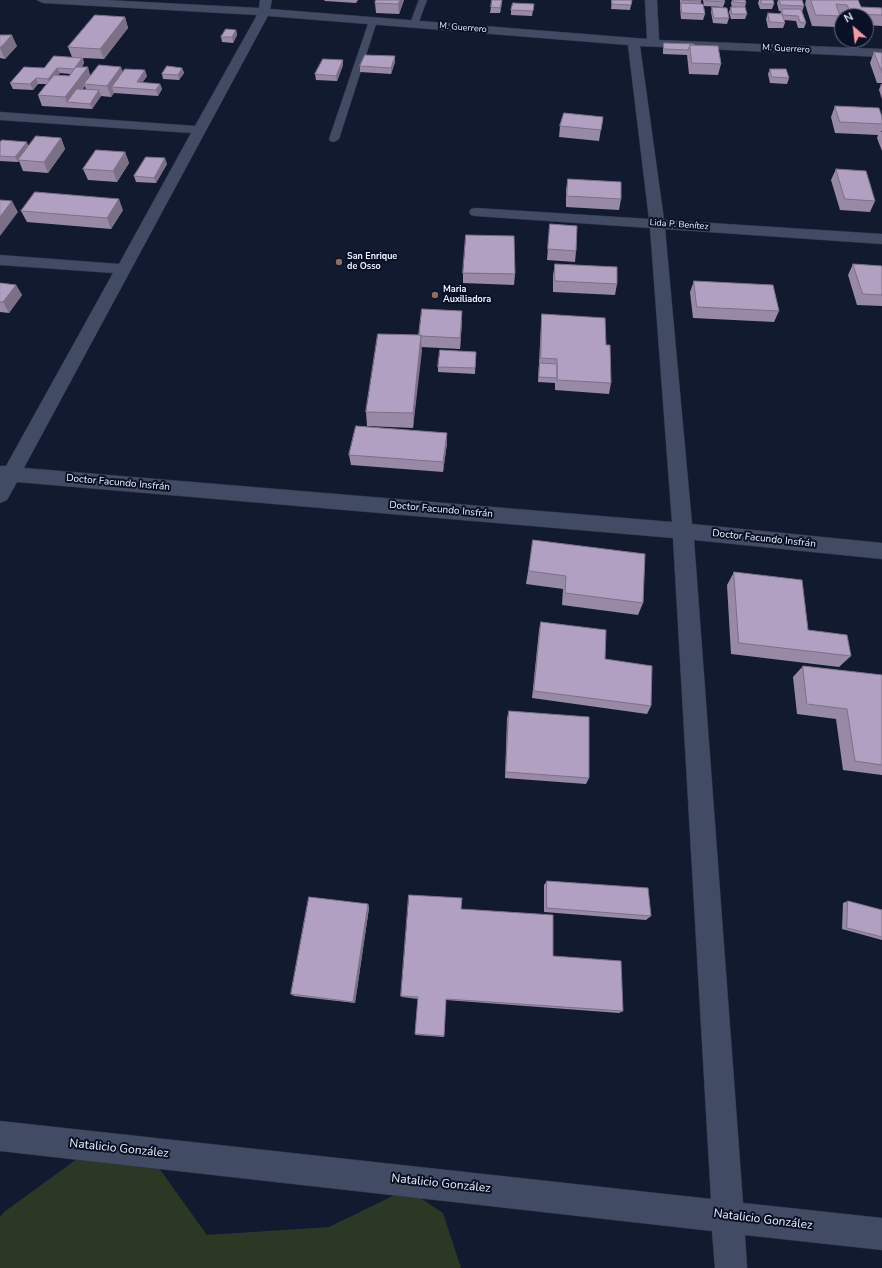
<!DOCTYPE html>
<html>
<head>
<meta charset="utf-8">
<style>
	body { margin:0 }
	#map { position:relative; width:882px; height:1268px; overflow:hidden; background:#121a2f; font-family:"Nunito Sans",sans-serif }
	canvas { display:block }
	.north { position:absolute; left:834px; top:8px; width:40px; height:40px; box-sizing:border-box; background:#0a1025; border:1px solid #656a7c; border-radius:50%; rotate:332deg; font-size:11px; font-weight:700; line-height:16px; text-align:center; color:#edf2fe }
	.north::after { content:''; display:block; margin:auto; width:14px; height:18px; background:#f39aa8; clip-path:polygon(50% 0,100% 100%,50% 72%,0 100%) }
</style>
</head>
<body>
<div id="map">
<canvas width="882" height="1268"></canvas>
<div class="north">N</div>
</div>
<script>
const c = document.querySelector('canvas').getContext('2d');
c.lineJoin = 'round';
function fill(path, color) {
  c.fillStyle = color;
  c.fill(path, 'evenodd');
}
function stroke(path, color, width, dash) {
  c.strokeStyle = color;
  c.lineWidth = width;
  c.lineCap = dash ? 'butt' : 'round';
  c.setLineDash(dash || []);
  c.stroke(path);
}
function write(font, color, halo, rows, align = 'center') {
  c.font = font + ' "Nunito Sans",sans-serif';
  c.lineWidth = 4;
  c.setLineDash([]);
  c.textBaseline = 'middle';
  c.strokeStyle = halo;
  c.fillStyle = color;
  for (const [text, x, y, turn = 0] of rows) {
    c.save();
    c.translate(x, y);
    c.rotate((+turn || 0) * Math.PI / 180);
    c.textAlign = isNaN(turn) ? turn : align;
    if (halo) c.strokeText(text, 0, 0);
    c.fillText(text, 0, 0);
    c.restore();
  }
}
fill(new Path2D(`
	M81 1156 156 1164 207 1235 329 1227 407 1189 443 1213 461 1268H0V1217L4 1212Z`), '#2b3824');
const service = new Path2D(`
	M419 0H427L418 24 414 27 410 24Z
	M373 18 377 21 339 139 334 142 330 141 329 139 369 21Z`);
const minor = new Path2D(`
	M37 0H105L259 8 260 0H272L270 9 647 39 645 0H657L659 40 882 49V57L640 46 664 220 882 234V244L665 229 692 524 882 543V559L694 540 743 1203 882 1218V1250L745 1235 747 1268H715L712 1231 0 1151V1121L711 1199 673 538 17 482 7 500 0 503V466H6L113 273 0 265V255L119 264 191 133 0 120V112L195 126 257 15 43 3ZM268 16 628 45 649 219 476 208 471 209 469 212 471 215 476 216 650 228 672 522 24 468Z`);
stroke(service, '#313444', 1);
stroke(minor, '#313444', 1);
fill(service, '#424b64');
fill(minor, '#424b64');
fill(new Path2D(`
	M324 0H358L356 3 325 1Z
	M376 0H404L399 14 376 13 375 3Z
	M502 0 500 13H490L491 7Z
	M612 0H632L630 10 611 9Z
	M680 0H701V4L705 14 703 20 681 19 680 8Z
	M703 0H724L725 2 723 7 704 6Z
	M732 0H745L746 3 745 7 747 14 745 19H731L729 12 731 7H732L731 3Z
	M759 0H773L774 4 772 9H760L758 3Z
	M778 0H802L804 6 802 12 806 23 804 28H798L796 21 784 20 785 23 783 28H768L766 19 768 13 780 14 781 11H779L777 3Z
	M806 0H858L861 7 882 8V26L866 25V16H844L843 15H839L840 16 836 27 812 26 805 4Z
	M712 7 729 18 727 24 713 23 711 12Z
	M511 10H533L532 16 511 15Z
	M125 17 128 28 104 59 83 58 84 63 82 67 91 76 123 72 147 76 142 83 160 84 162 89 158 96 114 93 111 97 101 96 92 109 42 106 38 95 46 84H38L33 90 13 89 10 83 72 57 68 47ZM60 73 70 74 69 76 58 75ZM85 86 86 90 83 89Z
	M841 29H842V40H859L857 46 844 45 839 35Z
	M236 30 237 35 233 43 222 42 221 37Z
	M0 35 17 46 5 59 0 58Z
	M664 43 694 45 721 64 718 75 689 74 687 55 663 54V48Z
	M874 52 882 53V83H877L870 63Z
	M395 56V62L391 74 360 72V66Z
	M343 60V65L337 81 316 80 315 74Z
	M182 68 184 73 179 80 163 79 162 74Z
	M770 69 789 78 787 84 770 83 768 74Z
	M881 84H882V99L879 90Z
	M835 106 882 117V130L881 132H882V151L877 138 878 135 835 133 831 117Z
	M603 117 599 141 559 137 560 126Z
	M61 138 65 149 48 173 23 171 19 161 18 162 0 161V142L29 146Z
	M125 152 129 163 117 182 88 180 83 169Z
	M167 164 156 183 136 182 134 176Z
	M836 169 875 201 870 212 840 210 831 180Z
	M568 179 621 199 619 210 566 207V190Z
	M123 210 111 229 27 222 21 211Z
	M550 224 576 251 575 262 547 260Z
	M555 264 617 284 615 295 553 292V275Z
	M853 264 882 266V306L857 305 848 275Z
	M463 273 515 274 514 285 463 283Z
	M694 281 779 311 774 322 693 318 690 292Z
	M0 283 16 285 22 295 9 313 0 312Z
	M542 314 606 345 611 383 609 394 555 390V383L538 382 541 325Z
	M462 321 460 349 421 347 413 428 367 426 366 412 419 335Z
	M476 352 475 374 438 372V367Z
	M447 443 443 472 351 465 349 455Z
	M533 540 643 603 638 615 562 605 563 589 526 584Z
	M734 572 808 630 851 656 839 667 731 654 727 585Z
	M541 622 605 659 651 706 647 714 532 698 539 630Z
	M803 666 882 675V775L843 770 836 719 797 714 793 677Z
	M509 711 589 778 586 784 505 778 507 718Z
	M547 881 651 916 646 920 544 912V885Z
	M848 901 882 910V940L842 929 843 903Z
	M368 904 369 908 355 1003 294 996 291 994Z
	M461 909 553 956 623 1011 619 1013 446 1000 444 1037 416 1035 415 1034 418 999 402 997 401 996Z`), '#988aa6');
fill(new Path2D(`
	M400 0H404L399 14 398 4Z
	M502 0V4L500 13V8Z
	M125 17 128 28 104 59 100 49Z
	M236 30 237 35 233 43 232 37Z
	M12 35 17 46 5 59 0 48Z
	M395 56V62L391 74V68Z
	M82 58 84 63 76 74 74 69Z
	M343 60V65L337 81 336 76Z
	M88 67 91 78 84 84 85 86 73 103 67 102 69 108 65 97Z
	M121 67 125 77 112 87 114 93 111 97 107 86Z
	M57 68 60 73 51 85 48 79Z
	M182 68 184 73 179 80 178 75Z
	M145 70 147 76 138 88 137 82Z
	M36 78 38 84 33 90 30 84Z
	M160 84 162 89 158 96 156 90Z
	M99 90 101 96 92 109 90 104Z
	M61 138 65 149 48 173 44 162Z
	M27 142 29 148 18 160 19 161 18 162 15 157Z
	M125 152 129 163 117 182 113 171Z
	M165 158 167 164 156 183 154 178Z
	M119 199 123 210 111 229 107 218Z
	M12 201 18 212 0 236V217Z
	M16 285 22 295 9 313 3 302Z
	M462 311V321L460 349V338Z
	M421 335 422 351 413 428V413Z
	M447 433V443L443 472V462Z
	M368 904 369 908 355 1003 353 1002Z`), '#7c7087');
const building = new Path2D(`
	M376 0H400L398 4 375 3Z
	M492 0H502L500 8 491 7Z
	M612 0H632L631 5 612 4Z
	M682 0H701V1Z
	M706 0H724L725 2 706 1Z
	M733 0H745L746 3 734 2Z
	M761 0H773L774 4H762Z
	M779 0H802L804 6 781 5Z
	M811 0H858L861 7 882 8V15L851 14 847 5 836 4 840 16 816 15Z
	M513 3 534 4 533 11 511 10Z
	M681 3 703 4 705 14 682 13Z
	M712 7 727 8 729 18H714Z
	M731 7H745L747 14H732Z
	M782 9H801L806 23 800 22 798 16 783 15Z
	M768 13 782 14 785 23 770 22Z
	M95 15 125 17 100 49 68 47Z
	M226 29 236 30 232 37H221Z
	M0 35H12L0 48Z
	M664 43 694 44V45H690L688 50 664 49Z
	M690 45 718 46 721 64 692 63Z
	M874 52 882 53V72Z
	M365 55 395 56 391 68 360 66Z
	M54 56 82 58 74 69 57 68 48 79 36 78 30 84 10 83 24 67 44 68Z
	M323 59 343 60 336 76 315 74Z
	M99 65 121 67 107 86 84 84Z
	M167 66 182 68 178 75 162 74Z
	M76 67H88L65 97 38 95 54 75 69 76Z
	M125 69 145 70 137 82 160 84 156 90 112 87Z
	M770 69H786L789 78 772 77Z
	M77 89 99 90 90 104 67 102Z
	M835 106 879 108 882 117V124L840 122Z
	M564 113 603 117 601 130 560 126Z
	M36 136 61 138 44 162 18 160Z
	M2 140 27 142 15 157 0 156V142Z
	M96 150 125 152 113 171 83 169Z
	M146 157 165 158 154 178 134 176Z
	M836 169 866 171 875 201 845 199Z
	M568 179 621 182V199L567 196Z
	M35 192 119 199 107 218 21 211Z
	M0 200 12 201 0 217Z
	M550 224 577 226 576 251 548 249Z
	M466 235 514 236 515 274 463 273Z
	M555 264 617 267V284L555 281Z
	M853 264 882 266V295L863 294Z
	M694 281 773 285 779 311 697 307Z
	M0 283 16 285 3 302H0Z
	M422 309 462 311 460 338 421 336V335H419Z
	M542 314 605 318 606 345H610L611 383 557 380V359L541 358Z
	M378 334 421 335 413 413 366 412Z
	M440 350 476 352 475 368 438 367Z
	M540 363 557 364V378L539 377Z
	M356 426 447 433 443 462 349 455Z
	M533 540 645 554 643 603 565 593 566 576 529 571Z
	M734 572 802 580 808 630 847 635 851 656 739 643Z
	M541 622 606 630 605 659 652 666 651 706 534 691Z
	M803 666 882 675V765L855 761 847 709 807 704Z
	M509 711 589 717V778L506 772Z
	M547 881 648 888 651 916 547 908Z
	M409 895 462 898 461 909 553 915V956L621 961 623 1011 446 999 444 1036 415 1034 418 997 401 996Z
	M309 897 368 904 353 1002 291 994Z
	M848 901 882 910V937L847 928Z`);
fill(building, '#b1a0c1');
stroke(building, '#7c7087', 1);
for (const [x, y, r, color] of [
	[339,262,4,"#8d6e63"],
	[435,295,4,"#8d6e63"]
]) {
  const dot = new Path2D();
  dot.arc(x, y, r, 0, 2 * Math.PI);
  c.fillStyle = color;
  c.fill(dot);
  stroke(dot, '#0a1025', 1.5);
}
write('9px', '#edf2fe', '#0a1025', [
	["M. Guerrero",463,28,5],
	["M. Guerrero",786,49,3],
	["Lida P. Benítez",679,225,4]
]);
write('bold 9px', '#edf2fe', '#0a1025', [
	["San Enrique",347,257],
	["de Osso",347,267],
	["Maria",443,290],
	["Auxiliadora",443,300]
], 'left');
write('10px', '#edf2fe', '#0a1025', [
	["Doctor Facundo Insfrán",118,483,5],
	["Doctor Facundo Insfrán",441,510,5],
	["Doctor Facundo Insfrán",764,539,6]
]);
write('12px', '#edf2fe', '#0a1025', [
	["Natalicio González",119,1149,6],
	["Natalicio González",441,1184,6],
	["Natalicio González",763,1220,7]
]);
</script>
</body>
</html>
